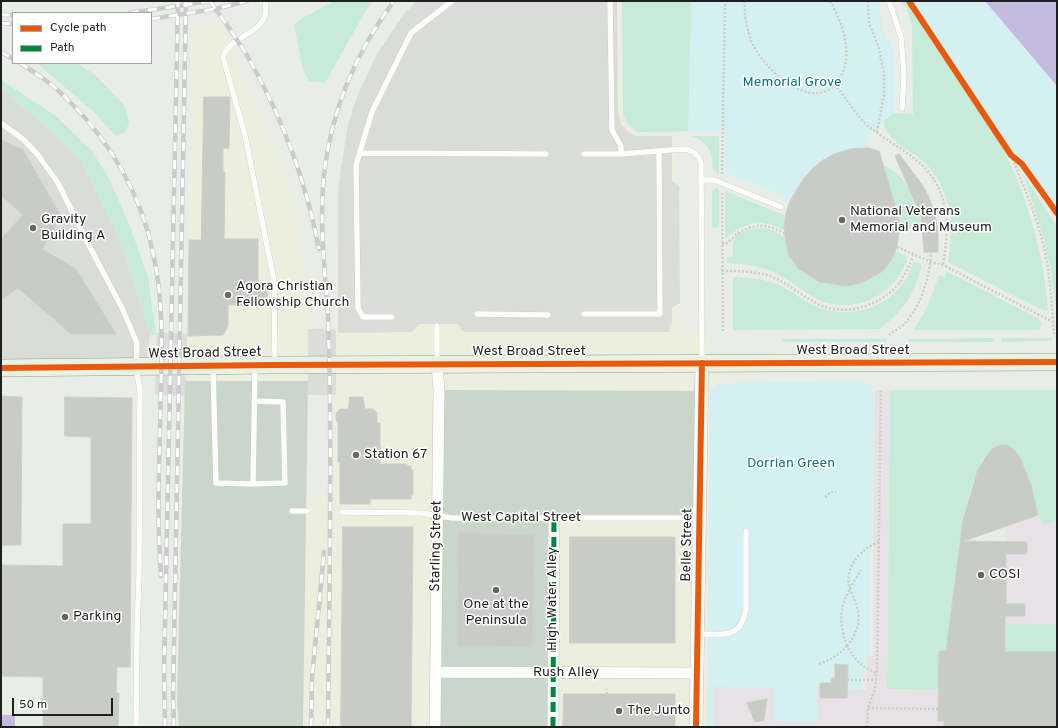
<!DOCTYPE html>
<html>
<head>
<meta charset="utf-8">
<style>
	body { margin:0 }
	#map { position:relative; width:1058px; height:728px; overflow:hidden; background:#e9ede7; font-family:Overpass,sans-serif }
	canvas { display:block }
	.frame { position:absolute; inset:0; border:2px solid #1f1f1f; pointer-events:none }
	.legend { position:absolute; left:12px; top:12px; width:140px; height:52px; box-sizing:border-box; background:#fff; border:1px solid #a5a5a5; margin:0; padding:5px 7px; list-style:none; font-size:12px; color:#1f1f1f }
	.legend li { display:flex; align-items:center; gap:8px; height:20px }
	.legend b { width:20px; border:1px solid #a5a5a5 }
	.scale { position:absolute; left:12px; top:698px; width:101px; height:18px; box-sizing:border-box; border:2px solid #1f1f1f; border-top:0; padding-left:5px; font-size:12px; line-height:14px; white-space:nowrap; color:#1f1f1f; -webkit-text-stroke:3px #fff; paint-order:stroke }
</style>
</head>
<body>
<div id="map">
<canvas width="1058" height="728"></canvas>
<div class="frame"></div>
<ul class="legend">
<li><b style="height:5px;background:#e8590c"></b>Cycle path</li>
<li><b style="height:5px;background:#00873e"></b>Path</li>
</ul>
<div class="scale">50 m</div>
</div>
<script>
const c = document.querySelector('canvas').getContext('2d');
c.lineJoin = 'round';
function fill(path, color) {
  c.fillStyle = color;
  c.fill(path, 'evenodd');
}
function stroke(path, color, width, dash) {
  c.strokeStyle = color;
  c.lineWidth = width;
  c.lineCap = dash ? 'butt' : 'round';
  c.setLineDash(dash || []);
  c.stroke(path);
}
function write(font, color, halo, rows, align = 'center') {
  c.font = font + ' Overpass,sans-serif';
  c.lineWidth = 3;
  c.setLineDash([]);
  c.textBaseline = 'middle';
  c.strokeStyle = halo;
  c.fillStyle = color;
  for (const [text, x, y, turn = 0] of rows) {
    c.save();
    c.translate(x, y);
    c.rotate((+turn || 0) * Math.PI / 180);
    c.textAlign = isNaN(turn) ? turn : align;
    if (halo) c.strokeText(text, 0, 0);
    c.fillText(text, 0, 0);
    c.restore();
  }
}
fill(new Path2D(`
	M1 88 49 129 82 162 122 244 150 335 146 366 1 368Z`), '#dadcd8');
fill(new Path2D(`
	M417 1H619L621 112 625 126 636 134 675 135 681 330 707 333 714 386 710 394 707 727H307L305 688 304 727H179L177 701 193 24H220L281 160 298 222 309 303 310 336 307 496H329L333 334 338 192 344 144 354 105 369 68 388 35 403 15Z`), '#ecefdd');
fill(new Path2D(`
	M185 381H308L303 727H179L177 701Z
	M439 390 702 391 700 518H554L553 727H435Z`), '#cad6c9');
fill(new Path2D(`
	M334 1H373L365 12 325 83 309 81 303 70 294 25 304 17Z
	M622 1H721L718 131 639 132C629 127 625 122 623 112Z
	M879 1 881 28 890 44 894 57V113L913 114 912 26 907 9 901 1H905L945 61 950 65C969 95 990 124 1006 155 1029 201 1044 258 1048 310H1043L948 262C955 224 951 182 918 157 903 146 892 144 885 127L874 29Z
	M38 63H77L95 75 125 106 129 123 125 132 116 136 92 110 41 67Z
	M1 80 56 116 92 151 110 180 131 229 148 277 156 335H150L122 244 82 162 49 129 1 88Z
	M690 136H716L719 137V174L714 171C712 167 713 163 712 158 710 145 702 140 690 136Z
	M870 159C903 170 916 193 922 226L899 230C902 204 884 180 870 159Z
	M1023 174 1057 227V315L1050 265 1042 232Z
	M716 188 719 189V227L712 228V193L713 190Z
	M725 191 786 216 784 230C759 218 745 222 725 239Z
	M760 228 770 229 785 237C786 243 786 249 789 255 792 262 799 268 805 273 827 291 864 289 885 269 890 264 893 257 896 251L908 257C898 289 867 310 833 304 829 303 825 303 821 301 802 292 786 276 766 269 753 265 741 264 727 263V257H733C733 252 732 245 734 240 736 231 752 229 760 228Z
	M914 261 922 265C912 298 906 307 880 329L733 330V277C751 278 766 278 783 287 796 294 809 305 824 309 851 318 884 308 902 285 907 278 911 269 914 261Z
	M946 271 1039 319 1042 323 1040 329 1036 330H913C926 313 932 295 939 275L945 278Z
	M994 338V342H909V339Z
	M1001 338H1052V341L1001 342Z
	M783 339H886V342H783Z
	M890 390H1057V520L1043 526 1038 515 1031 485 1007 445C1002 445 997 445 993 448 967 469 960 544 956 576 952 601 949 626 946 651H939V690L887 689Z
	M1005 624H1057V652H1005Z`), '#c6ebd9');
fill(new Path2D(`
	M691 1H879L881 28 890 44 894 57 895 83 894 113 868 136 869 148C863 148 856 148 850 149 821 153 805 176 791 199L725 172 726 132 688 131Z
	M907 1H985L1057 86V213L1022 164 1011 155Z
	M863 381 871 386 874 393 869 653 860 690V727H707L710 394C713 386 717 383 726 383Z`), '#d4f0f1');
fill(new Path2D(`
	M417 1H617L618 112 621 124 628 132 637 136H672V181L679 186 680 303 672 308V324L670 325 669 332H463L458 324H419L412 332 338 333V192L341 167 348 125 354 105 361 87 378 52 403 15Z`), '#dadcd9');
fill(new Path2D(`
	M875 390H890L887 689 939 690 944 721V727H713V687L775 688V721L817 722V689L847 698V689H866L867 656H873V481ZM766 699 764 720 755 722 748 703Z
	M1038 515 1043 526 1057 520V624H1005L1006 616H1025V605L1006 604V554H1027L1026 542H1007V525Z`), '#e7e2e6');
fill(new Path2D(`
	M985 1H1057V86Z
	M1 715H15V727H1Z`), '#c3bbe0');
fill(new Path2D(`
	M308 329H328L336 330V395H308Z
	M157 333 187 334 185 396 155 395Z`), '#dbddda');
const building = new Path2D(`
	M204 97H230L229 148H223V172H225L224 239H258V286H268L267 305H228V326L223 335 188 336 189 240H201Z
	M1 140 23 150 61 216 42 249 76 269 116 334H71L18 288 1 300V239L23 215 1 195Z
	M869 148 879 151 897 212 900 225 897 247 892 259 886 268 880 273 869 279 858 284 845 286 820 282 808 275 798 268 789 256 786 243 784 228 786 213 790 201 804 178 814 167 823 160 834 154 850 149Z
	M899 154 921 183 928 195 935 214 938 231V252H924L921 216 895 156Z
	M1 396 22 397 21 545H1Z
	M65 397 132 398 130 667H117L116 693H119L118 727H43V677L1 676V565L63 566V524H91V437L65 436Z
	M350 397H363L365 409H373L377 413V423H380V464H407V466H411V470H413V495H411V499H370V504H340V462H338V421L336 420V413L340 409H348Z
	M1000 445H1007L1013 449 1020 458 1031 485 1038 515 964 541 1027 542V554H1006V604H1025V616H1005V652H1057V727H944V721H938L939 651H946L963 521 977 472 985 458 993 448Z
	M343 527H413L411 727H341Z
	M459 533 534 535 532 647 457 645Z
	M570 537H675V643H570Z
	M835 664 848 665 847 698H820V683H831L832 678H835Z
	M564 694H675V727H563Z
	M767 699 764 720 755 722 747 703Z`);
fill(building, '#c9cbc7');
stroke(building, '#ccd0c8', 1);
const service = new Path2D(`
	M265 1C272 35 232 32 223 57L245 135 274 281 275 362
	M610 1 612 130 621 146V154L683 149C692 150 697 153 701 162L702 361
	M889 1 901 37 904 75 902 108
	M1 123 24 140 38 155 58 183 85 238 122 308 137 343 136 367 140 390 139 574 137 633 136 727
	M360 153 546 154
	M584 154H621
	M701 180H714L781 207
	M477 314 548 315
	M584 314H660L659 151
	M392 317H363L358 308 356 165 372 112 411 33 452 1
	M437 326V362
	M213 368 216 483 253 484 255 368
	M253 484 285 483 283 402 254 401
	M292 511H307
	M342 512 421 513 452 518H700
	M698 634C724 634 741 640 746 608V531`);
const minor = new Path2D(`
	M436 672 696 673
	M435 727 439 390 437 364
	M553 727 554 518`);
const tertiary = new Path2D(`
	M696 727 702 363`);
const primary = new Path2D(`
	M1 368 275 365 1057 362`);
stroke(service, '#c2c4c2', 6);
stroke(minor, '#c2c4c2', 12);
stroke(tertiary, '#c2c4c2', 14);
stroke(primary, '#8da383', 18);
stroke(new Path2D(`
	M745 1C744 15 747 30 752 43 761 63 788 90 811 93 819 94 828 92 833 86 857 63 844 25 830 1
	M868 1 869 23 879 48 884 75V94L877 132
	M835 84C845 97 854 112 865 123 880 137 899 146 915 159 950 187 950 224 943 265
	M1011 155C1025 190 1041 225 1047 263 1051 287 1052 310 1054 334
	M722 174 725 1
	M722 193 723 331
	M722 244H726C743 226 762 219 785 234
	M897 247 931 262 943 265 1053 322
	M722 271C738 271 754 271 770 276 789 283 802 297 820 305 847 317 882 305 900 282 906 273 910 265 913 255
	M889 335C894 331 902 327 906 322 922 304 930 275 931 252
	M825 497 831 492H836
	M847 646C855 636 860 625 858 612 857 602 851 594 849 585 845 566 862 548 879 542
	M847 646C835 612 843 599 861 570
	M819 664C830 660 839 655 847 646 855 660 862 668 877 673
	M847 680H876
	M607 694V689
	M868 708 939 709
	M867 727 868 708 875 689 877 669 881 390`), '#cdcfc0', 2.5, [2, 2]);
stroke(service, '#fcfcfb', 5.5);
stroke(minor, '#fcfcfb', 11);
stroke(tertiary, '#fcfcfb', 13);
stroke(primary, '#eaf1e4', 17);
const rail = new Path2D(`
	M210 1C223 20 237 38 249 59 283 119 306 181 319 249
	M130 13 210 1
	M1 15H13
	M151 19 215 9 247 1
	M1 23 13 24
	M1 52 13 59
	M20 63C37 74 54 85 68 100 110 141 141 194 153 253 163 297 162 341 161 385 160 449 156 512 161 576
	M165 727 164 672 178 1
	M174 727 173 697 186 1
	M311 727 312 678 324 552
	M328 727C329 621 331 516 330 410 330 379 329 348 328 317 325 270 319 222 324 175 331 111 356 52 394 1`);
stroke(rail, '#cacbca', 4.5);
stroke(rail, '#fff', 3, [9]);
stroke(new Path2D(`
	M553 727 554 518`), '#00873e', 5, [10, 5]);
stroke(new Path2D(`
	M909 1 1011 155 1022 164 1057 213
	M1 368 275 365 1057 362
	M696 727 702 363`), '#e8590c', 6);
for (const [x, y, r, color] of [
	[842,220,4,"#666765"],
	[33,228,4,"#666765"],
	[228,295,4,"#666765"],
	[356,455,4,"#666765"],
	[981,575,4,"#666765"],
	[496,590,4,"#666765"],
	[65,617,4,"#666765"],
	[619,711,4,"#666765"]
]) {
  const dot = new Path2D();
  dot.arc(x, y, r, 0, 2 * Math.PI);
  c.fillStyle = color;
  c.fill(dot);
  stroke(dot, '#fff', 1.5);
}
write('14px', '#0b717e', '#fff', [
	["Memorial Grove",792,83],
	["Dorrian Green",791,464]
]);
write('14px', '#1f1f1f', '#fff', [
	["National Veterans",850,212],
	["Memorial and Museum",850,228],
	["Gravity",41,220],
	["Building A",41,236],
	["Agora Christian",236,287],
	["Fellowship Church",236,303],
	["Station 67",364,455],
	["COSI",989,575],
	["One at the",496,605,"center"],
	["Peninsula",496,621,"center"],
	["Parking",73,617],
	["The Junto",627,711]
], 'left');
write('14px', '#1f1f1f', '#fff', [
	["West Broad Street",853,351],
	["West Broad Street",529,352],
	["West Broad Street",205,354,-1],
	["West Capital Street",521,518],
	["Belle Street",688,545,-89],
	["Starling Street",437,546,-89],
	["High Water Alley",553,599,-90],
	["Rush Alley",566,673]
]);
</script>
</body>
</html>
